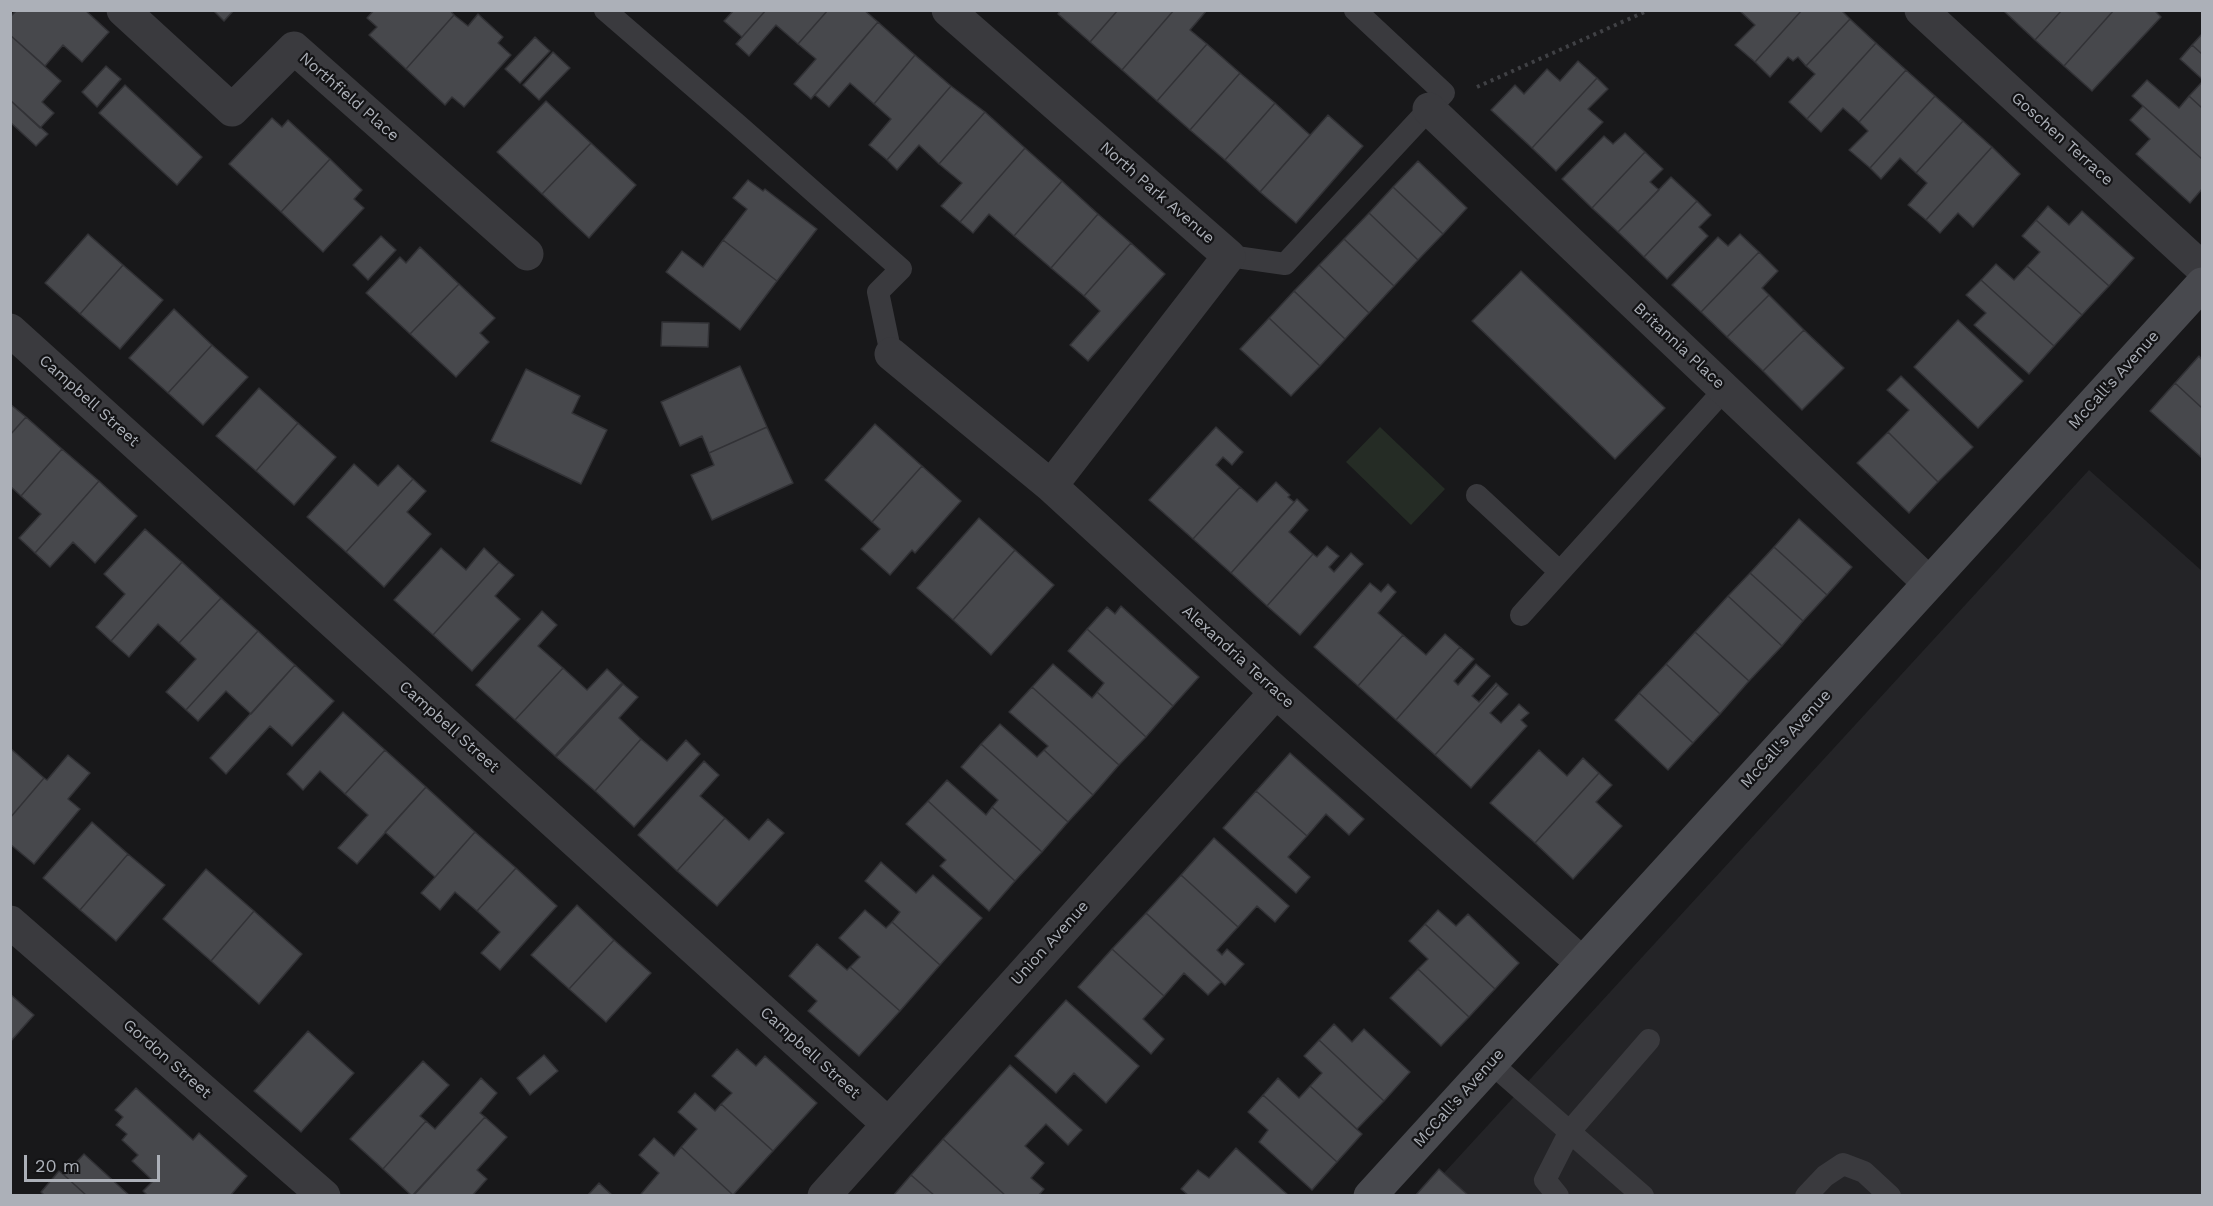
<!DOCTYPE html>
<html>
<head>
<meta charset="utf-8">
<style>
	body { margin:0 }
	#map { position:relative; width:2213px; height:1206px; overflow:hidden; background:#18181a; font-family:"Work Sans",sans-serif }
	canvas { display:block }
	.frame { position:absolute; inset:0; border:12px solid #acb0b8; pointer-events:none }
	.scale { position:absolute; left:24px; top:1155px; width:136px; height:27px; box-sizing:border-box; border:3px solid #acb0b8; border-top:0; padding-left:8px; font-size:18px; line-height:21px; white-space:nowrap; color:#acb0b8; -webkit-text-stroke:4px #131315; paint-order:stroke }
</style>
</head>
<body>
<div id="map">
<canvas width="2213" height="1206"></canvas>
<div class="frame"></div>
<div class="scale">20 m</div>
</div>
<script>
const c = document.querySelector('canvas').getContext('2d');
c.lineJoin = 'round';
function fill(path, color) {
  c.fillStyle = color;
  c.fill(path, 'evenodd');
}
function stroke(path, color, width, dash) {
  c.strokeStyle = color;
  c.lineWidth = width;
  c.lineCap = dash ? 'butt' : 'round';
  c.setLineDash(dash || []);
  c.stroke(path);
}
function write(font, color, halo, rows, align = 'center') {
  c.font = font + ' "Work Sans",sans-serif';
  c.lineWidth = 4.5;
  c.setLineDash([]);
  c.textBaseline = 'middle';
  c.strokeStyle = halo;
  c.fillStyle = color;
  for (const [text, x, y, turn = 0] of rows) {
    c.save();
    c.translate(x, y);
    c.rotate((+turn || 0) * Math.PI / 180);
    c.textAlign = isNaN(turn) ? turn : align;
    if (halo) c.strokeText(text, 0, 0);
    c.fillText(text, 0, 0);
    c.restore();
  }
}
fill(new Path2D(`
	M2089 470 2202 571V1195L1423 1196Z`), '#242427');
fill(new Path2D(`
	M1380 427 1445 489 1411 525 1346 462Z`), '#252c25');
const building = new Path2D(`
	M17 10H85L109 32 82 62 63 45 45 66 10 35V17Z
	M213 10H234L224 21Z
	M374 10H450L454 15 406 69 369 35 377 27 367 18Z
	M734 10H766L742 37 724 21Z
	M766 10H828L798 44 776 25 749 56 736 44Z
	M828 10H864L878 22 811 99 794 84 816 59 798 44Z
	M1061 10H1118L1090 42 1058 14Z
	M1118 10H1174L1122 70 1090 42Z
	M1174 10H1207L1190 30 1207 44 1157 101 1122 70Z
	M1739 10H1802L1755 62 1735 45 1755 25Z
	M1802 10H1841L1850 19 1806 66 1798 57 1793 61 1788 57 1770 77 1755 62Z
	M2006 10H2062L2035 40 2005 12Z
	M2062 10H2114L2064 66 2035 40Z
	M2114 10H2154L2161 17 2092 91 2064 66Z
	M478 14 503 37 498 43 511 55 464 107 452 97 445 105 406 69 454 15 468 26Z
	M1850 19 1876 43 1807 119 1789 102 1815 74 1806 66Z
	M878 22 915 55 874 104 850 83 829 107 815 95Z
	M2202 34V54L2192 45Z
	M10 35 61 81 42 102 54 113 40 128 10 100Z
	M535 37 550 51 520 83 505 69Z
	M1876 43 1906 70 1859 122 1843 108 1821 132 1807 119Z
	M1207 44 1240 73 1190 130 1157 101Z
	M2192 45 2202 54V79L2180 59Z
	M553 52 570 68 539 100 523 85Z
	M915 55 951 86 887 160 869 145 891 119 874 104Z
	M1578 61 1597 78 1532 148 1491 110 1515 85 1524 94 1547 69 1560 81Z
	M106 66 121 79 97 107 82 92Z
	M1906 70 1935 96 1870 168 1849 150 1868 131 1859 122Z
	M1240 73 1275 103 1225 160 1190 130Z
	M1597 78 1608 89 1588 109 1603 122 1556 171 1532 148Z
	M2147 80 2179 108 2189 96 2202 108V159L2132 96Z
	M2202 82V108L2189 96Z
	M125 85 202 157 177 185 99 113Z
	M951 86 985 112 939 164 919 145 897 170 887 160Z
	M1935 96 1963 121 1916 173 1900 158 1881 179 1870 168Z
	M10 100 48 134 36 146 10 122Z
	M546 101 591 143 542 194 497 152Z
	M1275 103 1310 135 1260 192 1225 160Z
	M2143 106 2202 159V189L2190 203 2136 154 2150 139 2130 120Z
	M985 112 1025 148 960 222 941 206 962 183 939 164Z
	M1328 115 1363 146 1296 223 1260 192Z
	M272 118 282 127 288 120 330 159 281 212 229 164Z
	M1963 121 1992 147 1926 220 1908 205 1927 183 1916 173Z
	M1625 133 1645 152 1592 208 1562 179 1604 136 1613 144Z
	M591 143 636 185 589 238 542 194Z
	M1992 147 2020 174 1973 227 1958 213 1940 233 1926 220Z
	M1025 148 1062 181 1014 236 989 214 973 233 960 222Z
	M1645 152 1663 169 1650 182 1659 190 1618 232 1592 208Z
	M330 159 362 190 354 199 364 208 323 252 281 212Z
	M1418 161 1467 208 1443 234 1393 187Z
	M1671 177 1697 201 1644 257 1618 232Z
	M748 180 763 191 765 189 817 229 777 281 723 240 747 209 733 198Z
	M1062 181 1098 214 1051 268 1014 236Z
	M1393 187 1443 234 1418 260 1369 213Z
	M1697 201 1711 215 1699 227 1708 236 1667 279 1644 257Z
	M2048 206 2069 225 2082 211 2134 258 2109 286 2036 220Z
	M1369 213 1418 260 1394 286 1344 239Z
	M1098 214 1131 243 1084 296 1051 268Z
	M2036 220 2109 286 2082 315 2027 266 2040 252 2022 236Z
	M88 234 123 265 80 314 45 283Z
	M1740 234 1759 252 1701 312 1672 285 1718 237 1728 246Z
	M381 236 396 250 368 280 353 265Z
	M1344 239 1394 286 1369 313 1319 265Z
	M723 240 777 281 740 330 666 272 682 251 703 267Z
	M1131 243 1165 274 1088 361 1070 345 1100 311 1084 296Z
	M420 247 459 284 410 334 366 293 400 257 406 263Z
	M1759 252 1778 271 1762 288 1769 295 1727 337 1701 312Z
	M1996 264 2014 280 2027 266 2082 315 2054 346 1981 280Z
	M123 265 163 300 120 349 80 314Z
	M1319 265 1369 313 1345 339 1294 291Z
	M1521 271 1665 408 1615 459 1472 321Z
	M1981 280 2054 346 2029 374 1974 325 1986 313 1966 295Z
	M459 284 495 318 480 333 489 342 456 377 410 334Z
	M1294 291 1345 339 1320 366 1269 318Z
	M1769 295 1804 330 1763 371 1727 337Z
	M174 309 212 345 168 393 129 358Z
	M1269 318 1320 366 1291 396 1240 349Z
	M1958 320 2023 381 1978 428 1914 367Z
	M662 322 709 323 708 347 661 346Z
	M1804 330 1844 368 1802 410 1763 371Z
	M212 345 248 377 203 425 168 393Z
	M2199 356 2202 360V408L2175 383Z
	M740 366 767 427 709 453 702 436 680 446 661 402Z
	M526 369 580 396 572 413 607 430 581 484 491 441Z
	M1901 376 1973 447 1938 482 1888 432 1909 410 1887 390Z
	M2175 383 2202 408 2201 457 2150 411Z
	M259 388 298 423 256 471 216 436Z
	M10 404 26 417 10 435Z
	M26 417 62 449 21 496 10 486V435Z
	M298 423 336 457 294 505 256 471Z
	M875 424 922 466 872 522 825 480Z
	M767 427 793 483 712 520 691 475 714 465 709 453Z
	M1216 427 1243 452 1232 465 1223 457 1216 465 1240 487 1193 539 1149 500Z
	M1888 432 1938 482 1909 513 1857 463Z
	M62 449 99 481 35 553 19 538 41 514 21 496Z
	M354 464 378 486 398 465 413 479 346 552 307 517Z
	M922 466 961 501 915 553 912 550 890 575 861 549 880 529 872 522Z
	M413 479 426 491 407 512 431 534 384 587 346 552Z
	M99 481 137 516 95 563 73 542 50 567 35 553Z
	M1276 482 1290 495 1288 497 1294 502 1231 573 1193 539 1240 487 1257 502Z
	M1297 499 1308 510 1289 532 1313 554 1267 606 1231 573Z
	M979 518 1015 550 953 620 917 588Z
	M1799 519 1852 567 1827 595 1774 547Z
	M145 529 182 562 111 641 96 627 125 594 104 574Z
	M1327 546 1339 556 1329 567 1334 572 1351 553 1363 564 1300 635 1267 606 1313 554 1317 557Z
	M1774 547 1827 595 1803 621 1750 573Z
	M441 548 466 570 484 548 499 562 433 635 394 600Z
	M1015 550 1054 585 991 655 953 620Z
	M182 562 221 598 179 643 158 624 129 657 111 641Z
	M499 562 514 575 495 596 520 619 472 671 433 635Z
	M1750 573 1803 621 1782 646 1728 596Z
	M1370 583 1381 592 1388 584 1396 592 1378 613 1403 635 1358 686 1314 647Z
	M1728 596 1782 646 1749 681 1695 632Z
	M221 598 258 631 186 710 166 692 196 659 179 643Z
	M1121 606 1199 677 1173 706 1087 629 1107 607 1115 614Z
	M542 611 557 625 538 646 563 668 515 720 476 685Z
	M1087 629 1173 706 1146 737 1097 692 1104 683 1068 651Z
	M258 631 295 665 251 714 226 691 198 721 186 710Z
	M1695 632 1749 681 1720 714 1666 664Z
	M1445 634 1460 647 1396 720 1358 686 1403 635 1426 655Z
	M1460 647 1474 659 1454 681 1458 685 1476 664 1490 676 1472 696 1479 702 1496 683 1498 685 1435 755 1396 720Z
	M1053 664 1092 698 1097 692 1146 737 1119 765 1032 687Z
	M1666 664 1720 714 1693 743 1639 693Z
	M295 665 334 701 292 746 270 726 226 774 210 758Z
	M563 668 587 690 607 669 622 683 555 756 515 720Z
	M623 684 638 697 619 718 641 739 595 791 556 757Z
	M1498 685 1508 694 1490 713 1501 723 1519 704 1529 713 1521 720 1527 726 1471 788 1435 755Z
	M1032 687 1119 765 1093 795 1044 750 1048 746 1009 712Z
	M1639 693 1693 743 1668 770 1615 720Z
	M343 712 385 750 345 794 320 771 303 790 287 774Z
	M1000 724 1037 757 1044 750 1093 795 1068 822 981 744Z
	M641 739 667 761 686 740 700 754 634 827 595 791Z
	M981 744 1068 822 1042 852 992 807 998 800 961 767Z
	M10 748 44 778 10 818Z
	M385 750 426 787 357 864 338 848 368 815 345 794Z
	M1539 750 1567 776 1583 758 1599 773 1535 843 1490 803Z
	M1290 753 1364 819 1349 835 1326 814 1307 836 1256 791Z
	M68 755 90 773 68 799 80 809 34 864 10 844V818L44 778 47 780Z
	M704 761 719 775 700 796 725 818 677 871 638 835Z
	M1599 773 1612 785 1596 802 1622 826 1573 879 1535 843Z
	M947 780 986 815 992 807 1042 852 1015 881 928 801Z
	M426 787 475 832 435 877 385 832Z
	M1256 791 1307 836 1288 857 1310 877 1296 893 1223 828Z
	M928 801 1015 881 989 911 940 866 946 860 906 824Z
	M725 818 749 840 768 819 784 833 717 906 677 871Z
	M92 822 128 854 80 910 43 878Z
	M475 832 516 868 477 911 455 892 440 910 421 893Z
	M1214 838 1289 906 1275 922 1257 906 1238 927 1181 875Z
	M128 854 165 885 116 941 80 910Z
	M881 862 916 893 933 875 982 918 940 965 892 922 900 912 865 881Z
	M516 868 557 906 500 970 481 953 500 932 477 911Z
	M206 869 254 911 211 961 163 919Z
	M1181 875 1238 927 1217 950 1222 955 1227 949 1244 964 1225 985 1146 913Z
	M577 905 614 940 569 989 531 955Z
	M865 910 886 928 892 922 940 965 900 1011 850 967 860 957 839 938Z
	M1438 910 1456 926 1468 914 1519 963 1495 989 1425 924Z
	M254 911 302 954 259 1004 211 961Z
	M1146 913 1221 982 1208 995 1184 973 1164 996 1112 949Z
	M1425 924 1495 989 1469 1017 1418 969 1428 959 1409 941Z
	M614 940 651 973 606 1022 569 989Z
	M817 944 847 970 850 967 900 1011 859 1056 808 1011 817 1001 789 976Z
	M1112 949 1164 996 1143 1019 1164 1039 1151 1054 1078 987Z
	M1418 969 1469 1017 1441 1046 1390 998Z
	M10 994 34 1015 10 1042Z
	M1066 1000 1139 1066 1106 1103 1074 1073 1056 1093 1015 1056Z
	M1334 1024 1352 1042 1364 1029 1410 1072 1384 1101 1319 1040Z
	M308 1031 354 1073 301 1132 254 1091Z
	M1319 1040 1384 1101 1357 1129 1310 1086 1322 1073 1304 1056Z
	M737 1049 756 1066 765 1056 817 1103 773 1151 721 1104 732 1093 712 1076Z
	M544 1055 558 1071 530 1095 517 1078Z
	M423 1061 449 1085 420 1116 426 1121 383 1169 350 1139Z
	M1010 1065 1082 1130 1068 1145 1046 1124 1025 1146 1044 1163 1031 1178 1044 1189 1038 1196H1006L943 1139Z
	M481 1078 497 1093 480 1113 485 1117 412 1196 383 1169 426 1121 435 1129Z
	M1278 1078 1299 1098 1310 1086 1362 1134 1337 1162 1263 1095Z
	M136 1088 193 1140 199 1133 247 1176 230 1196H148L143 1191 153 1181 132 1161 138 1155 122 1140 127 1134 116 1125 123 1117 115 1110Z
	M695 1093 715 1111 721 1104 773 1151 733 1195 681 1147 697 1129 678 1112Z
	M1263 1095 1337 1162 1312 1190 1259 1142 1268 1130 1248 1112Z
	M485 1117 507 1137 477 1170 487 1179 472 1196H413Z
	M654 1138 674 1156 681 1147 733 1195 643 1196 641 1194 659 1173 639 1155Z
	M943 1139 1006 1196H935L911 1175Z
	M1236 1148 1288 1195 1287 1196H1189L1181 1189 1198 1170 1209 1178Z
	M84 1154 130 1196H87L64 1175Z
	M1439 1169 1469 1196H1415Z
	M59 1171 64 1175 87 1196H45L41 1192Z
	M911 1175 935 1196H893Z
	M599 1183 613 1196H587Z`);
fill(building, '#47484c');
stroke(building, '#323236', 1.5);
stroke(new Path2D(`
	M1477 87 1649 10`), '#404145', 4, [3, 4.5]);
stroke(new Path2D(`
	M605 10 738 125 901 269 878 292 891 354
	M1229 256 1285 264 1444 93 1355 10
	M1477 495 1559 571
	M1521 615 1725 389
	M1491 1063 1643 1196
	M1558 1196 1545 1180 1570 1131 1649 1040
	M1806 1196 1825 1176 1843 1164 1864 1172 1890 1196`), '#3a3a3e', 22);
stroke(new Path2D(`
	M123 10 232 110 294 48 527 254
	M948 10 1229 256 1051 486
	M1921 10 2202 268
	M1429 109 1929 583
	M10 330 888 1124
	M891 354 1051 486 1276 692 1582 963
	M10 922 324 1196
	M824 1196 1276 692`), '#3a3a3e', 33);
stroke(new Path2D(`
	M1370 1196 2202 284`), '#48494e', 33);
write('16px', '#acb0b8', '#131315', [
	["Northfield Place",349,97,41],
	["Goschen Terrace",2062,139,42],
	["North Park Avenue",1157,193,41],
	["Britannia Place",1679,346,43],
	["McCall's Avenue",2114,380,-48],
	["Campbell Street",89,401,42],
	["Alexandria Terrace",1238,657,42],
	["Campbell Street",449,727,42],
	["McCall's Avenue",1786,739,-48],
	["Union Avenue",1050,943,-48],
	["Campbell Street",810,1053,42],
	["Gordon Street",167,1059,41],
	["McCall's Avenue",1459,1098,-48]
]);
</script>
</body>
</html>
